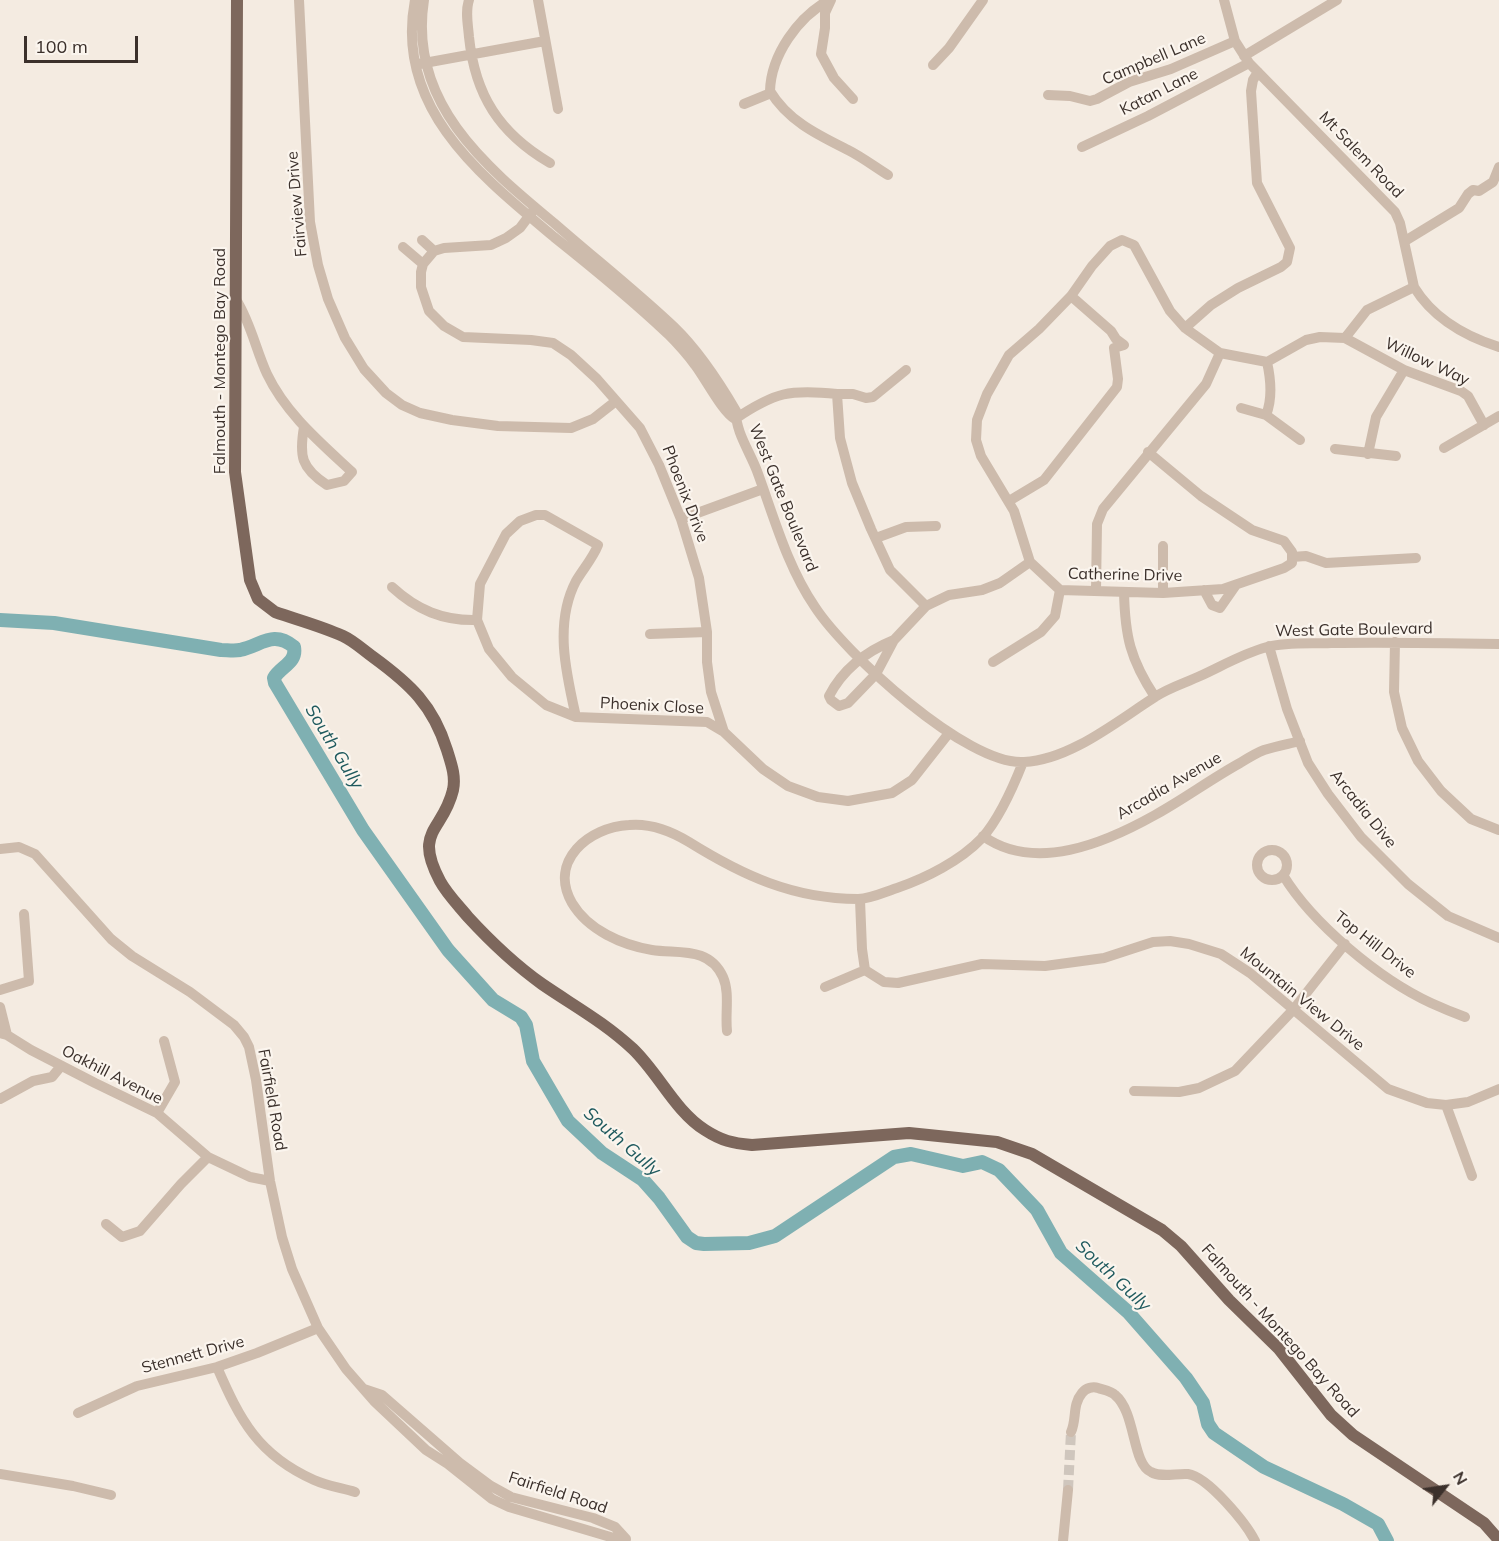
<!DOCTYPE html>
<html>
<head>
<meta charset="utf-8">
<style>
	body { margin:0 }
	#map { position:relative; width:1499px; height:1541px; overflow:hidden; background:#f4ebe1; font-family:Mulish,sans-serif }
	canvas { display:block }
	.north { position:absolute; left:1415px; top:1457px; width:60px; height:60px; -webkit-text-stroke:4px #fbf5ee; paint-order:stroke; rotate:60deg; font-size:16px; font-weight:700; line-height:24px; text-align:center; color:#3b302b }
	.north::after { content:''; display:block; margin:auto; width:21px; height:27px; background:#3b302b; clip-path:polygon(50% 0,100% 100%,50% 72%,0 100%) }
	.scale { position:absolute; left:24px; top:36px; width:114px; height:27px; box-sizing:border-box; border:3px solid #3b302b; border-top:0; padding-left:8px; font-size:18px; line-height:21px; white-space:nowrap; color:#3b302b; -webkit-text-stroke:4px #fbf5ee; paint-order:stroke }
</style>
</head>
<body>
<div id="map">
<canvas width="1499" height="1541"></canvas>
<div class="north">N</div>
<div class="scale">100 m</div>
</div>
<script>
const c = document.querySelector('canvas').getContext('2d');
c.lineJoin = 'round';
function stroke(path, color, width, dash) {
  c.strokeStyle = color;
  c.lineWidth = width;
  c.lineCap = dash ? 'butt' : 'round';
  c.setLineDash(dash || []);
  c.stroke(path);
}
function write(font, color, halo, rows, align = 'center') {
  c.font = font + ' Mulish,sans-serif';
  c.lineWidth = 4.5;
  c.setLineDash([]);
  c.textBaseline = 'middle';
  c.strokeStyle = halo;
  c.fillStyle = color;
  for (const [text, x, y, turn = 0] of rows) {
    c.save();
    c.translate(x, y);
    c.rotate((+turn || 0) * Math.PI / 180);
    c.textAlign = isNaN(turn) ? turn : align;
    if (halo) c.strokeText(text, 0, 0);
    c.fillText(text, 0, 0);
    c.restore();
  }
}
stroke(new Path2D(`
	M0 620 54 623 221 650C227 650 234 651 240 650 262 645 273 630 294 647 297 663 281 666 274 678L275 683 363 830 448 950 493 1000 521 1017 526 1025 533 1061 568 1121 602 1153 643 1180 659 1198 687 1237 696 1243 704 1244 749 1243 775 1236 894 1157 911 1154 963 1166 982 1162 999 1170 1037 1210 1061 1253 1128 1312 1186 1378 1203 1403 1208 1424 1214 1433 1264 1467 1343 1504 1378 1524 1387 1541`), '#7fb0b2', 14);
stroke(new Path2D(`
	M1068 1490 1071 1432`), '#cfc6bd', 10, [10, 5]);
stroke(new Path2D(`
	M299 0 310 222 318 265 328 299 345 338 364 369 386 393 402 405 420 413 452 420 498 426 571 428 593 419 616 401
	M415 0C394 108 481 176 554 237 593 268 632 300 668 334 678 344 687 354 695 365 705 378 723 413 735 419
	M424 0C408 102 484 165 554 223 594 258 636 291 674 327 699 351 719 382 736 411 735 431 750 452 757 471 774 517 787 566 815 607 845 653 967 766 1024 762 1070 760 1117 721 1155 697 1168 688 1185 683 1200 676 1222 666 1244 653 1267 647 1287 642 1311 644 1331 643 1387 642 1443 643 1499 644
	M469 0C465 12 468 24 469 37 475 95 499 133 550 163
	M538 0 558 109
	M829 0C798 17 771 55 770 91 788 121 818 135 848 150 862 157 875 167 888 175
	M831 0 825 13V28L821 54 834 78 853 99
	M1224 0 1235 41 1249 63 1395 212 1400 223 1414 287C1433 318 1464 336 1499 347
	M1244 56 1337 0
	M419 64 545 41
	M933 65 949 48 983 0
	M1048 95 1070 96 1090 101 1097 99 1129 82 1171 69 1235 41
	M744 104 771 93
	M1082 147 1148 116 1249 63
	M535 208 520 228 506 238 491 245 444 248 434 251 423 264 421 272V287L429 311 444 326 463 337 531 340 553 343 571 355 597 379 640 428 659 465 681 519 699 578 707 632V662L711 692 724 732 763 769 788 786 818 797 848 801 892 793 912 780 949 733
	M422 240 434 251
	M1405 241 1459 208 1468 194 1473 190 1479 191 1493 182 1499 167
	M403 247 423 264
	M237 301C251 324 256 350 267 374 286 414 321 443 352 472L344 481 327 485C301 468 299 456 304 427
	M1185 328 1211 305 1238 288 1281 267 1287 262 1290 248 1257 183 1251 91 1253 80 1258 72
	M1345 338 1367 310 1414 287
	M1267 362C1271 380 1273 398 1266 415L1300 440
	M837 394H853L866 398 873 397 906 370
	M1241 408 1266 415
	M735 419C775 392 790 389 837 394L840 438 852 483 871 529 890 570 926 606
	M1444 448 1499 416
	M1335 449 1396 456
	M1148 452 1201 496 1252 530 1284 541 1292 552V557
	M1368 454 1376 417 1404 370
	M1009 501 1044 480 1117 387 1118 379 1114 348 1124 345 1116 339 1111 331 1071 296
	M681 519 763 489
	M876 538 906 527 936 526
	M1163 546V593
	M1292 557V563L1284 568 1223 589 1163 593 1060 590 1030 562 1014 511 981 456 976 440 977 420 987 394 1009 355 1039 329 1071 296 1092 266 1110 246 1122 240 1134 245 1170 311 1185 328 1220 353 1267 362 1306 340 1320 337 1345 338 1404 370 1461 391 1468 396 1484 425
	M1292 557 1306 556 1326 563 1416 558
	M392 587C417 610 443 621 477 620
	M1204 590 1212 605 1220 608 1236 585
	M1096 591 1097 524 1103 509 1206 384 1220 353
	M1124 592C1125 636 1130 659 1155 697
	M650 634 707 632
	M894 640C867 651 843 669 829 696L831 700 839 706 848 703 876 674 894 640 926 606 949 595 982 590 1000 583 1030 562
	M1395 642 1394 692 1402 728 1418 761 1441 791 1471 819 1499 830
	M1269 646 1287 709 1308 763 1328 794 1361 837 1408 884 1448 916 1499 938
	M993 662 1041 632 1055 616 1060 590
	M576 717 546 705 512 677 489 649 477 620 480 584 506 534 520 521 536 515H545L598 545C593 558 583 569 576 581 554 623 566 673 576 717L707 722 724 732
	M983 836C1035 873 1105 843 1155 815 1184 799 1211 779 1240 763 1248 758 1256 753 1264 750 1276 746 1288 744 1300 741
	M0 849 19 847 35 854 111 939 132 956 190 992 234 1025 244 1037 249 1047 256 1080 270 1181 282 1237 292 1269 318 1328 346 1369 374 1401 426 1450 448 1464 492 1499 509 1507 624 1541
	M1257 865a15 15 0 1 1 30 0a15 15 0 1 1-30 0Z
	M1283 875C1312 923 1379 979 1431 1003 1442 1008 1454 1013 1465 1017
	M860 900 862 949 865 970 884 982 898 983 982 964 1045 966 1104 958 1153 942 1170 941 1189 944 1221 954 1250 973 1388 1089 1427 1103 1446 1105 1468 1102 1499 1089
	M825 987 865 970
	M0 990 29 981 24 914
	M0 1007 7 1035
	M727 1031C725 1013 730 993 723 977 709 946 678 954 652 950 622 945 588 930 572 903 548 861 589 827 629 825 650 823 671 831 689 842 742 875 793 899 858 899 870 899 885 892 897 888 926 878 960 861 982 838 998 820 1014 785 1023 762
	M0 1033 7 1035 31 1050 95 1083 157 1113 208 1157 250 1177 270 1181
	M1134 1091 1179 1092 1199 1088 1235 1071 1293 1010 1345 944
	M0 1099 33 1081 52 1077 61 1066
	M1446 1105 1472 1176
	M157 1113 175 1082 164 1041
	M106 1224 122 1237 140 1231 181 1184 208 1157
	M217 1367C240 1420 258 1455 314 1480 327 1486 342 1488 355 1492
	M364 1389 382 1395 460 1463 491 1486 511 1497 593 1518 615 1527 626 1539
	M78 1413 137 1386 217 1367 257 1353 318 1328
	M1071 1432C1077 1419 1072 1405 1082 1393 1086 1388 1093 1386 1098 1388 1104 1390 1111 1391 1115 1395 1136 1412 1132 1464 1151 1472 1162 1478 1176 1473 1188 1474 1208 1477 1246 1523 1255 1541
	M0 1474 73 1486 111 1495
	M1063 1541 1068 1490`), '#cdbbac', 10);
stroke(new Path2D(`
	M237 0 235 472 250 580 258 599 275 612C298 620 321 626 343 636 354 641 363 650 373 657 410 684 433 705 447 750 451 763 456 776 453 790 443 832 413 830 440 881 447 894 459 906 468 917 491 942 514 964 542 984 574 1006 604 1022 633 1049 659 1074 675 1111 705 1130 722 1141 732 1143 752 1145L909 1133 997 1142 1032 1154 1162 1230 1181 1246 1229 1300 1279 1349 1331 1415 1353 1435 1484 1523 1499 1540`), '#7d675c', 12);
write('16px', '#3b302b', '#fbf5ee', [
	["Campbell Lane",1154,59,-23],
	["Katan Lane",1159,92,-27],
	["Mt Salem Road",1361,155,46],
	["Fairview Drive",297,204,-95],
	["Falmouth - Montego Bay Road",220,361,-90],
	["Willow Way",1427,362,25],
	["Phoenix Drive",685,494,69],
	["West Gate Boulevard",783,498,68],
	["Catherine Drive",1125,575,1],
	["West Gate Boulevard",1354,630,-1],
	["Phoenix Close",652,706,3],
	["Arcadia Avenue",1169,786,-30],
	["Arcadia Dive",1363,809,51],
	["Top Hill Drive",1375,945,38],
	["Mountain View Drive",1302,999,39],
	["Oakhill Avenue",112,1075,27],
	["Fairfield Road",272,1100,80],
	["Falmouth - Montego Bay Road",1280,1331,48],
	["Stennett Drive",193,1355,-15],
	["Fairfield Road",558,1493,18]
]);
write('italic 18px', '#1f5a5e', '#fbf5ee', [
	["South Gully",334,747,59],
	["South Gully",622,1142,41],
	["South Gully",1113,1276,43]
]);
</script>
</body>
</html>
